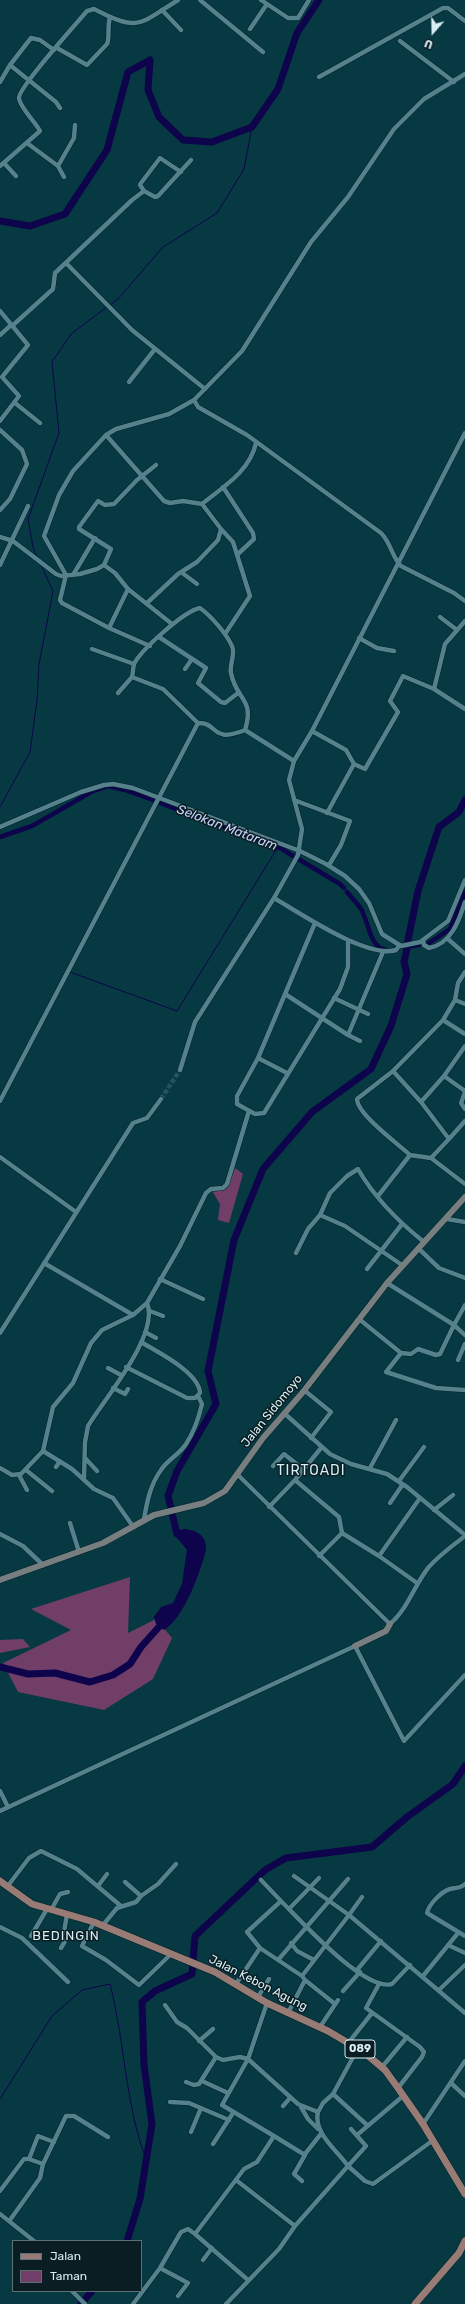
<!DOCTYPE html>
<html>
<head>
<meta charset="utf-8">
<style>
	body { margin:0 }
	#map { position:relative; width:465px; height:2304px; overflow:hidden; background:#073943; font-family:Rubik,sans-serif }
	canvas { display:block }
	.legend { position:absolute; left:12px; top:2240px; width:130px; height:52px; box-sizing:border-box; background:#0a1d22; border:1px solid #5c7176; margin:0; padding:5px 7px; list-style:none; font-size:12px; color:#d6eef4 }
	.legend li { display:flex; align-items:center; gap:8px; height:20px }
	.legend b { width:20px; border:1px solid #5c7176 }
	.north { position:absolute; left:413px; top:12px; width:40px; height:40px; -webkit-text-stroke:3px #0a1d22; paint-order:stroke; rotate:200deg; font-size:11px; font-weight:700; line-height:16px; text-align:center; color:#d6eef4 }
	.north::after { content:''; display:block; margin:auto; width:14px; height:18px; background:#d6eef4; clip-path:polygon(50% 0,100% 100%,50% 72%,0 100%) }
</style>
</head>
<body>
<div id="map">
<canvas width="465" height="2304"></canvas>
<ul class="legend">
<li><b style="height:5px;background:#977b74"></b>Jalan</li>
<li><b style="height:11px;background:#713e68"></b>Taman</li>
</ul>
<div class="north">U</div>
</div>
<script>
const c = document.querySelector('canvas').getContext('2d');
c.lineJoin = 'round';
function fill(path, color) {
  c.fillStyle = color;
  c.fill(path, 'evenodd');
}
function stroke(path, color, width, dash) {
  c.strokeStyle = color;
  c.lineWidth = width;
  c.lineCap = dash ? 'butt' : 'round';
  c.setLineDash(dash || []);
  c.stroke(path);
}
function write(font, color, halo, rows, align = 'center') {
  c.font = font + ' Rubik,sans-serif';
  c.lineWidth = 3;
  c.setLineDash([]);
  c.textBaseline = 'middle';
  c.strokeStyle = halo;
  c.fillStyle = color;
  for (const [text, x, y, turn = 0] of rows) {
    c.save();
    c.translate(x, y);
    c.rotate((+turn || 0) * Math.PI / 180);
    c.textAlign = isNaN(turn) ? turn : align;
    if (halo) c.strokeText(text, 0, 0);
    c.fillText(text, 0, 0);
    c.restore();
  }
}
fill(new Path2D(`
	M235 1168 243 1174 229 1223 218 1220 220 1204 212 1191 226 1189Z
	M130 1577 128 1633 156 1619 172 1638 153 1679 104 1710 18 1692 3 1663 71 1630 31 1609Z
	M23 1639 30 1647 0 1653V1640Z`), '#713e68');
fill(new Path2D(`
	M185 1529C198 1530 207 1537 206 1550 200 1573 184 1618 164 1630L156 1624 154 1617 161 1607 173 1603 182 1584 187 1550 174 1534 175 1531Z`), '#0d044c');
stroke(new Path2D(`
	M110 305 118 299 163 247 217 213 244 169 252 127
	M37 557 33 547 28 519 59 433 52 362 71 334 107 307
	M0 807 30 752 37 700 39 664 53 591 41 565
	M70 972 177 1011 278 847
	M0 2099 52 2016 82 1990 110 1984C125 2042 125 2104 146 2159`), '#0d044c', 1);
stroke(new Path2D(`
	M160 803 282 849 293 856
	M0 837 32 826 93 791 108 786 125 790 153 800
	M300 860 340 884 344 888
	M347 892C351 897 357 903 361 909 368 920 370 947 384 949
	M429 943 450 929 465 892
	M403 947 419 945`), '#0d044c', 4.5);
stroke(new Path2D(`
	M0 221 30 226 65 214 107 150 128 72 150 60 148 90 159 117 183 140 212 142 252 127 278 89 297 33 319 0
	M407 945 418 891 439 827 459 812 465 800
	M171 1508 168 1496 177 1471 216 1404 208 1371 234 1240 263 1169 312 1112 371 1069 391 1026 407 974 404 962 407 949
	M172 1513 177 1534 183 1537
	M0 1667 28 1674 55 1673 90 1682 113 1675 130 1664 141 1647 166 1619
	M127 2241 140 2199 152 2124 144 2065 142 2002 155 1991 192 1974 195 1936 265 1870 286 1858 372 1847 407 1817 453 1784 465 1766
	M81 2304 92 2291`), '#0d044c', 7);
stroke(new Path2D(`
	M161 1099 180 1070`), '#26545e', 4.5, [4.5, 2]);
const street = new Path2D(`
	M200 0 263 52
	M261 0 288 18H298L309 0
	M162 10 181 30
	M250 29 267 4
	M400 41 454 82
	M57 48 87 65 107 44C110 37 107 27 110 17
	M10 65 31 38 40 40 54 50
	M465 74 424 99 394 129 348 197 311 242 242 351 194 400 198 407 247 435 381 533C391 543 392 557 401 566L454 593 465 601
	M319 77 443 8H448L465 21
	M0 82 10 65 56 102 60 108
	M27 143 58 166 64 177
	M4 163 16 176
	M0 166 40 131C36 123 19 106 19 98 18 88 77 23 87 11L94 9C139 32 138 25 178 0
	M58 166 74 138 75 125
	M144 191 140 185 141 183 160 158 181 172
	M66 263 132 330 205 389
	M0 311 28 345 2 377 19 396 0 421
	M12 326 53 289 55 273 132 200 144 191 155 197 158 196 191 160
	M0 335 11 325
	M129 382 155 349
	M15 403 40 423
	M0 430 22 450 27 464 10 499 0 510
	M106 435 164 501 170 503 183 501 202 504 221 529 218 540 197 562 178 574 147 603
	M223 487 253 533 254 539 238 554
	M202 504C223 487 250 471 256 443
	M221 529 233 542 250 596 225 634
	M0 537 13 541 56 574 61 576 80 574 97 569 104 565 111 549 79 529V527L98 501 105 505 114 504 137 480 156 465
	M0 565 28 506
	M104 565 115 573 128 589 172 624
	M181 572 197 584
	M73 575 95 538
	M440 617 457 630
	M109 628 128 589
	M159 637 206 668 198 683 221 702 225 703 238 693
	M359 638 377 648 394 651
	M150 646 109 628 62 603 60 600 66 575 44 536 59 495 73 471 106 435 116 429 169 414 194 400
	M92 649 134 664
	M185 669 192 659
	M434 689 445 644 465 621
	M118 693 132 677
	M245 730C211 744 218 722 198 723L163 689 132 677C133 673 133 668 134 664 141 650 184 611 200 608 211 616 226 633 232 646 236 654 229 664 231 673 236 700 255 698 245 730L294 761
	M312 731 346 750 354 764 365 769 398 712 390 701 403 676 434 689 465 709
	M294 800 350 821 341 845 329 865
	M327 813 354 764
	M0 827 81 792 104 785 113 784 133 788 300 851 326 864 345 876 359 889 369 903 382 934 401 946 420 942 448 921 465 880
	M274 898C300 913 367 959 396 950L399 946
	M315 923 258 1058 237 1096V1104L255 1114 264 1113 340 989 348 967V940
	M448 939 465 954
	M423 941 424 945 429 948C451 944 459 921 465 902
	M285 994 348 1035 383 952
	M334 998 368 1014
	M455 1000 465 1004
	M443 1020 465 1034
	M348 1035 360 1041
	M258 1058 287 1073
	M180 1070 195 1022 274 898 298 855 302 829 289 780 294 761 312 731 465 433
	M393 1071 421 1102 449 1139 431 1158
	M444 1076 465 1046
	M465 1092 461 1103 465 1109
	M0 1101 198 723
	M421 1102 444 1076 465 1091
	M449 1139 465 1121
	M410 1155 431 1158 465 1184
	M0 1157 76 1212
	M378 1196 410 1155C398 1144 357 1114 357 1099L393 1071 443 1020 455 1000 458 983 465 972
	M320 1215 345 1226 402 1265
	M447 1219 465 1222
	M418 1248 439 1268 465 1278
	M296 1253 308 1229 320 1215 330 1193 347 1176 358 1169C374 1197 399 1222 424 1242
	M44 1263 133 1315
	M367 1269 402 1224
	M160 1279 203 1299
	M465 1305 454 1325 465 1335
	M150 1311 163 1316
	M359 1319 401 1353 411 1354 418 1349 436 1355 440 1354 454 1325 387 1283
	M145 1332 156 1338
	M0 1333 133 1123 147 1118 161 1099
	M401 1353 386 1372 436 1388 465 1390
	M458 1360 465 1344
	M126 1367 187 1398H195L200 1393C199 1372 157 1352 141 1342
	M108 1368 121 1375
	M113 1388 125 1394 128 1389
	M304 1390 331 1412 311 1438
	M284 1413 330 1454 351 1464 387 1474 407 1487 465 1535
	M43 1451 53 1407 73 1383 91 1343 102 1330 133 1315 147 1303
	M85 1458 97 1471
	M273 1466 284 1454 303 1469
	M56 1467 60 1461
	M0 1468 12 1475 21 1474 43 1451 72 1469 94 1489 113 1498 132 1525
	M370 1468 396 1420
	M26 1470 52 1491
	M19 1475 27 1490
	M238 1475 390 1624C407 1610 414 1586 428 1568 438 1556 452 1546 465 1536
	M84 1479 85 1442 88 1426C105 1398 160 1334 147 1303L180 1246 206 1193 211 1189 223 1188 227 1184 249 1111
	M295 1480 339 1517 342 1533 379 1556 417 1583
	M399 1481 424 1447
	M390 1503 403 1484
	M269 1507 295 1480 321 1448
	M434 1510 453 1495
	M144 1519C147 1502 150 1485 161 1470 167 1460 180 1454 186 1444 194 1432 199 1417 202 1404L198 1396
	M70 1523 79 1552
	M0 1534 23 1546 43 1565
	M319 1556 342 1533
	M379 1556 420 1498
	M0 1791 8 1807
	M0 1811 355 1646 404 1741 465 1675
	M294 1876 349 1915 362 1897
	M261 1880 281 1901
	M125 1882 141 1896
	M465 1884C460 1889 456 1887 450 1889 441 1892 429 1904 427 1913L465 1936
	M98 1886 107 1874
	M7 1887 29 1858 41 1851 77 1869 121 1906
	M289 1909 319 1878
	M51 1910 60 1894 68 1892
	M67 1914 64 1932 73 1938
	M94 1922 82 1946 106 1960 139 1985 170 1955
	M103 1925 117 1908 136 1902 141 1896 158 1884 176 1864
	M0 1927 22 1938 68 1982
	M31 1936 47 1909
	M291 1943 297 1951 314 1960
	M448 1945 465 1953
	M61 1948 68 1936
	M260 1948 247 1932 281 1901C301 1921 365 1992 392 1984L410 1965
	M278 1960 348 1879
	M357 1970 381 1941
	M423 1976 458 1933
	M305 1980 335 2004
	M236 1984 260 1948 302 1976
	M379 1984 366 2008 420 2047 424 2052 422 2057 398 2088
	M439 1990 465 1965
	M343 1991 360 1972
	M258 1997 269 1979
	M165 2005 177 2022 187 2028 216 2057 223 2060 240 2057 248 2059 298 2104 318 2112C313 2133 337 2150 348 2166L366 2146 351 2129
	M288 2013 305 1980 302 1976 349 1915 465 2013
	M320 2027 338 2000
	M199 2041 213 2029
	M349 2042 372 2013
	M382 2067 407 2037
	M202 2081 228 2093
	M186 2082 194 2085 199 2084 216 2057
	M451 2083 465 2096
	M333 2094 367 2125
	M170 2102 189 2103 229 2120
	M283 2106 290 2098
	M301 2107 308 2119 318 2129
	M318 2112 323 2103 333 2094 358 2048
	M423 2124 465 2061
	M191 2132 201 2108
	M357 2135 403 2096
	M274 2136 305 2155 294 2174 302 2181
	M213 2144 233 2113
	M305 2154 320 2135
	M29 2159 43 2164
	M236 2180 295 2226
	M0 2191 24 2159H29L38 2136 54 2142
	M0 2214 34 2241
	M10 2220 40 2178 43 2164 66 2116H74L108 2137
	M195 2234 248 2280
	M203 2260 212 2248
	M160 2268 188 2283 178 2296
	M72 2291 85 2304
	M133 2304 160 2268 181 2232 188 2229 195 2234 244 2169 257 2162 274 2136 222 2105 248 2059 267 2003
	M226 2304 279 2249 295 2226 348 2166 365 2181 373 2184 432 2141`);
const secondary = new Path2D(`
	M0 1580 103 1543 154 1515 204 1503 225 1491 263 1438 303 1392 387 1283 465 1197
	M355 1646 386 1631 390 1624`);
const primary = new Path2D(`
	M0 1881 32 1904 94 1922 215 1972 267 2003 328 2031 365 2053 385 2070 398 2088 423 2124 465 2194
	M415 2304 459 2253 465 2241`);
stroke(street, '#001f26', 5.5);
stroke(secondary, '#001f26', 7);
stroke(primary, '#001f26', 8);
stroke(street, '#54818c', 4.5);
stroke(secondary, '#767e80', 6);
stroke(primary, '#977b74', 7);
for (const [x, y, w] of [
	[360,2049,30]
]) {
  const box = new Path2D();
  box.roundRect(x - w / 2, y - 9, w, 18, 3);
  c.fillStyle = '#0a1d22';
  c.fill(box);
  stroke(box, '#d6eef4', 1);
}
write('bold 11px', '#d6eef4', null, [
	["089",360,2049]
]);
write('12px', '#d6eef4', '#0a1d22', [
	["Jalan Sidomoyo",272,1411,-51],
	["Jalan Kebon Agung",258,1983,27]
]);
write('italic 13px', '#c8d3fd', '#0a1d22', [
	["Selokan Mataram",227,828,21]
]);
c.letterSpacing = '1px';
write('13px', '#d6eef4', '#0a1d22', [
	["BEDINGIN",66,1936]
]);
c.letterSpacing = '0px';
c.letterSpacing = '1px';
write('14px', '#d6eef4', '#0a1d22', [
	["TIRTOADI",311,1471]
]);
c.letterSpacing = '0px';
</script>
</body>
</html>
